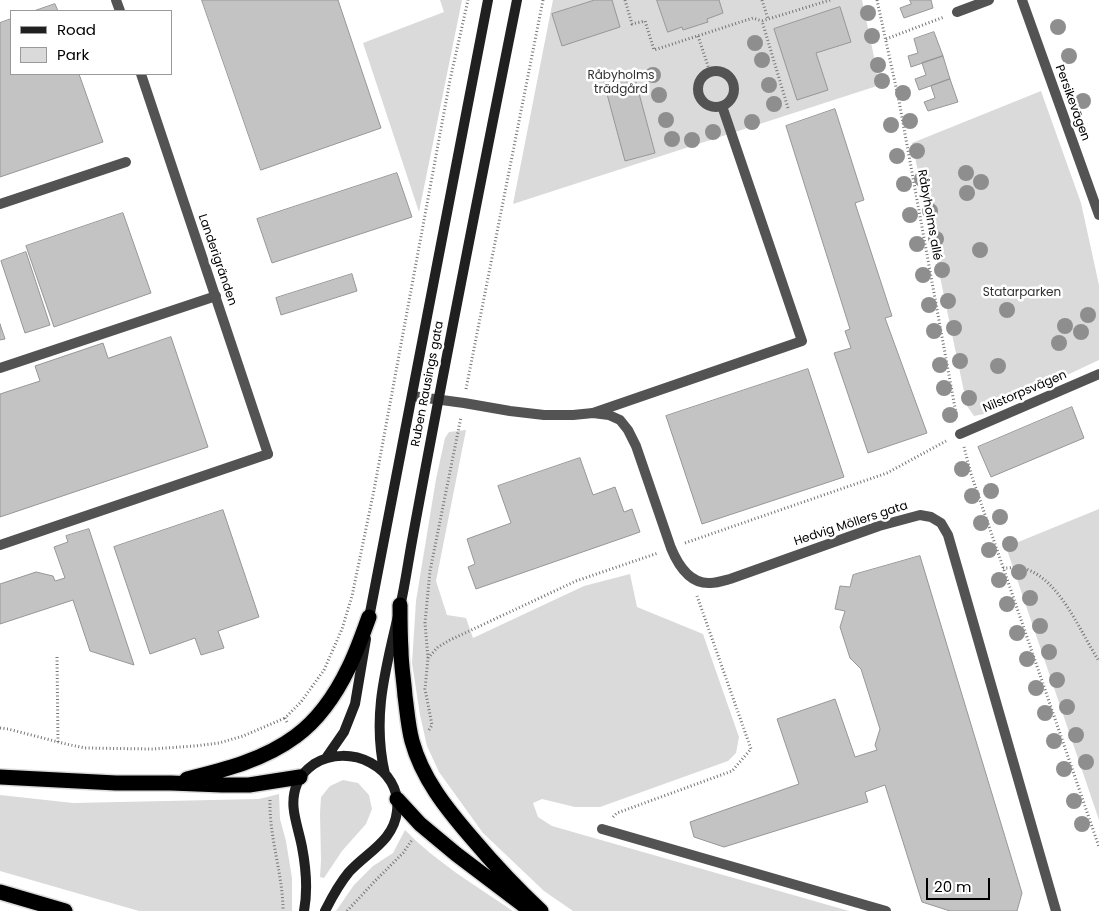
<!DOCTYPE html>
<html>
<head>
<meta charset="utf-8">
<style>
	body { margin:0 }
	#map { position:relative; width:1099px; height:911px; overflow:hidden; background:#fff; font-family:Poppins,sans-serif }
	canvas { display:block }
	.legend { position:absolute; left:10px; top:10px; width:162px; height:65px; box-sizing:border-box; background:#fff; border:1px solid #999; margin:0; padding:6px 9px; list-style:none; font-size:15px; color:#000 }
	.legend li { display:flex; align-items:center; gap:10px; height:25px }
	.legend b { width:25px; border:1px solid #999 }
	.scale { position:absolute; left:926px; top:878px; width:64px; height:22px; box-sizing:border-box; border:2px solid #000; border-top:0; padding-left:6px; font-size:15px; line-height:18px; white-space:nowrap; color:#000; -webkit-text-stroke:4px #fff; paint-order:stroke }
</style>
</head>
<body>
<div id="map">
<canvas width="1099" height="911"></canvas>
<ul class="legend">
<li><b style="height:6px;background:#202020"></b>Road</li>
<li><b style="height:14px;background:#dadada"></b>Park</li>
</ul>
<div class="scale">20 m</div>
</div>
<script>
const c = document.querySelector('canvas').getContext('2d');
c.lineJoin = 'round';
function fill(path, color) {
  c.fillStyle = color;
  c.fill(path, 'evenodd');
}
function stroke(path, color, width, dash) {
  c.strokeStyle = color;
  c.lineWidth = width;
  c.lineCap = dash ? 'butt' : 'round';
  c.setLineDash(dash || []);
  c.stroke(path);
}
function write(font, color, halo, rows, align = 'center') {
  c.font = font + ' Poppins,sans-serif';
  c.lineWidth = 5;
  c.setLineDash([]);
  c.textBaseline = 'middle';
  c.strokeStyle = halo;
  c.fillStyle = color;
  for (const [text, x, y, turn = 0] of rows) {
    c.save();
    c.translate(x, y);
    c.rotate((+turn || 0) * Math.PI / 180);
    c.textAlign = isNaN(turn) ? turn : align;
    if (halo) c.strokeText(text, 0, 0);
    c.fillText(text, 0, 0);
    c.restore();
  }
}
fill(new Path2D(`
	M440 0H462L419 212 363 43 444 12Z
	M553 0H862L880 85 513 204Z
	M1041 91 1081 203 1099 285V360L984 414 974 416 967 406 912 143Z
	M466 430 436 581 447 615 466 618 473 638 584 586 630 574 637 607 703 634 739 737 736 753 728 761 600 807H575L542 799 533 803 538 817 552 826 849 911H573L544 891 483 833 439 772 427 746 420 715 412 663 416 601 436 479 445 438 449 432Z
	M1099 509V820L1006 547Z
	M343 780 358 783 369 795 372 809 366 824 342 851 324 878 320 877 321 860 320 813 321 797 330 786Z
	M279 794 280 819 286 841 292 878V911H139L0 871V795L73 803 259 799Z
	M405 830C436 862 476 886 513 911H336L354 885 373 866 393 853Z`), '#dadada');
const building = new Path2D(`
	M202 0H338L381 128 261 170Z
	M595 0H612L620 27 562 46 552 14Z
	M657 0H719L723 13 707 19 708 22 683 30 682 27 668 32Z
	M910 0H931L933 8 904 18 900 8 911 4Z
	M55 4 58 11H34Z
	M840 7 851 42 816 53 828 90 797 100 774 29Z
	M11 19V74H79L103 142 0 177V23Z
	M934 32 943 56 911 67 908 56 918 53 914 39Z
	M943 56 950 79 919 90 915 79 926 75 922 63Z
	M633 71 655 153 625 161 603 79Z
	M950 79 958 102 928 111 924 102 935 98 931 86Z
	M835 109 864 200 855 203 892 316 885 318 927 433 868 453 834 353 851 348 845 331 850 329 786 126Z
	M397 173 412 217 272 263 257 219Z
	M123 213 151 293 54 327 26 246Z
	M26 252 50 325 25 333 1 261Z
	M352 274 357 291 281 315 276 298Z
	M0 324 5 339 0 340Z
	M171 337 208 447 0 517V394L40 381 35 366 103 343 108 358Z
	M808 369 844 477 702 524 666 416Z
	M1072 407 1084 438 991 477 978 447Z
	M580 458 593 495 615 487 624 512 632 509 640 532 476 589 468 567 475 564 467 539 511 523 498 486Z
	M223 510 259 617 218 631 224 648 201 655 195 638 150 654 114 547Z
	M89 529 134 665 90 651 73 600 0 624V584L36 572 53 576 55 581 65 578 54 547 68 542 66 536Z
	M920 556 1022 893 1017 911H950L922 902 885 785 865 792 868 802 724 847 694 837 690 822 799 784 777 719 835 699 855 757 877 750 875 745 880 729 861 669 850 658 840 627 845 611 835 609 840 586 850 587 853 575Z`);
fill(building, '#c3c3c3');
stroke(building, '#979797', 1);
const highway = new Path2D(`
	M400 605C400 620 400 635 401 650 401 665 404 681 405 696 407 710 408 726 412 741 422 778 446 808 471 837 493 863 516 888 541 911
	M0 777 116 783H171L222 785H249L300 777
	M187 779C224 770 264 760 296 736 319 719 337 692 349 667 357 651 363 633 369 617
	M397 799 420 824 456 854 526 907
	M0 892 65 911`);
stroke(highway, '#dbdbdb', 18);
stroke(new Path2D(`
	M625 0 632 24 645 21 654 50 753 18 762 21
	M762 0 768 19
	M877 0 899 101 957 419
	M698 36 710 72
	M886 39 944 17
	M788 108 762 21 830 0
	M466 389 543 0
	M964 447 971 474 1099 847
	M685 543 887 473 946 441
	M1003 568C1010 568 1019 567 1026 569 1061 581 1080 632 1099 661
	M57 657 58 742
	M428 658 425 623 430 571 461 417
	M287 722 285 718 301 702 324 670 342 629 352 596 374 490 450 80 468 0
	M0 728 8 729 66 744 85 748 152 749 195 746 219 743 243 736 285 718
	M429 730 432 725 425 689 428 658 438 647 450 640 576 581 658 553
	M270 800C269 838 283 874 283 911
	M613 817 617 813 732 771 751 749 697 596
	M347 911 374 882 403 853 412 840`), '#757575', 3, [1, 2.5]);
stroke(new Path2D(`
	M957 12 989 0
	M698 89a18 18 0 1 1 36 0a18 18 0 1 1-36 0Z
	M0 204 126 162
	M0 368 216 296
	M593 413 802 341 722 106
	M0 545 268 454
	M602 829 886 911`), '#535353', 10);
stroke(new Path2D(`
	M116 0 120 11
	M1022 0 1099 215
	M141 74 268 454
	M412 396 464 403 510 411 544 415H573L593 413 609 415 620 420 628 430 636 446 671 548C678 565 690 584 710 583 717 583 723 581 730 579L879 526 920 515 931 517 941 523 948 535 1056 911
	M960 434 1099 374`), '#535353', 10);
stroke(new Path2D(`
	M368 623 488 0
	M326 758 344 732 355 704 366 639
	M385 774C371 714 387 665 400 607 405 585 408 563 412 541 445 360 481 180 517 0
	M304 911C308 890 306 868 302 847 298 825 288 806 297 784 300 775 307 769 314 764 349 742 402 767 397 811 394 841 367 852 349 872 339 884 332 897 325 911`), '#202020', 10);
stroke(highway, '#000', 15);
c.fillStyle = '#8e8e8e';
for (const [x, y] of [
	[868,13],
	[1058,27],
	[872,36],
	[755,43],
	[1069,56],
	[762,60],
	[878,65],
	[653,75],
	[882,81],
	[769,85],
	[903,93],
	[659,95],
	[1083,101],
	[774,104],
	[666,120],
	[910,121],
	[752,122],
	[891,125],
	[713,132],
	[672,139],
	[692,140],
	[917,151],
	[897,156],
	[966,173],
	[922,179],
	[981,182],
	[904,184],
	[967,193],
	[930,211],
	[910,215],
	[936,239],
	[917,244],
	[980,250],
	[942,270],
	[923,275],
	[948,301],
	[929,305],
	[1007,310],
	[1088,315],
	[1065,326],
	[954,328],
	[934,331],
	[1081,332],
	[1059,343],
	[960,361],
	[940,365],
	[998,366],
	[944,388],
	[969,398],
	[950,415],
	[962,469],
	[991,491],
	[972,496],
	[1000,517],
	[981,523],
	[1010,544],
	[989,550],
	[1019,572],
	[999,580],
	[1030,598],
	[1007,604],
	[1040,626],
	[1017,633],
	[1049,652],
	[1027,659],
	[1057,680],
	[1036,688],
	[1067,707],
	[1045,713],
	[1076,735],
	[1054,741],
	[1086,762],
	[1064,769],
	[1074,801],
	[1082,824]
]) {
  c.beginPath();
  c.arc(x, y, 8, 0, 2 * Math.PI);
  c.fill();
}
write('12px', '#313131', '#fff', [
	["Råbyholms",621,76],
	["trädgård",621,90],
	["Statarparken",1022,293]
]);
write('12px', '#000', '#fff', [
	["Persikevägen",1072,103,70],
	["Råbyholms allé",929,215,80],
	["Landerigränden",217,260,71],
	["Ruben Rausings gata",428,384,-79],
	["Nilstorpsvägen",1025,392,-23],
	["Hedvig Möllers gata",851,524,-18]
]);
</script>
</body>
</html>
